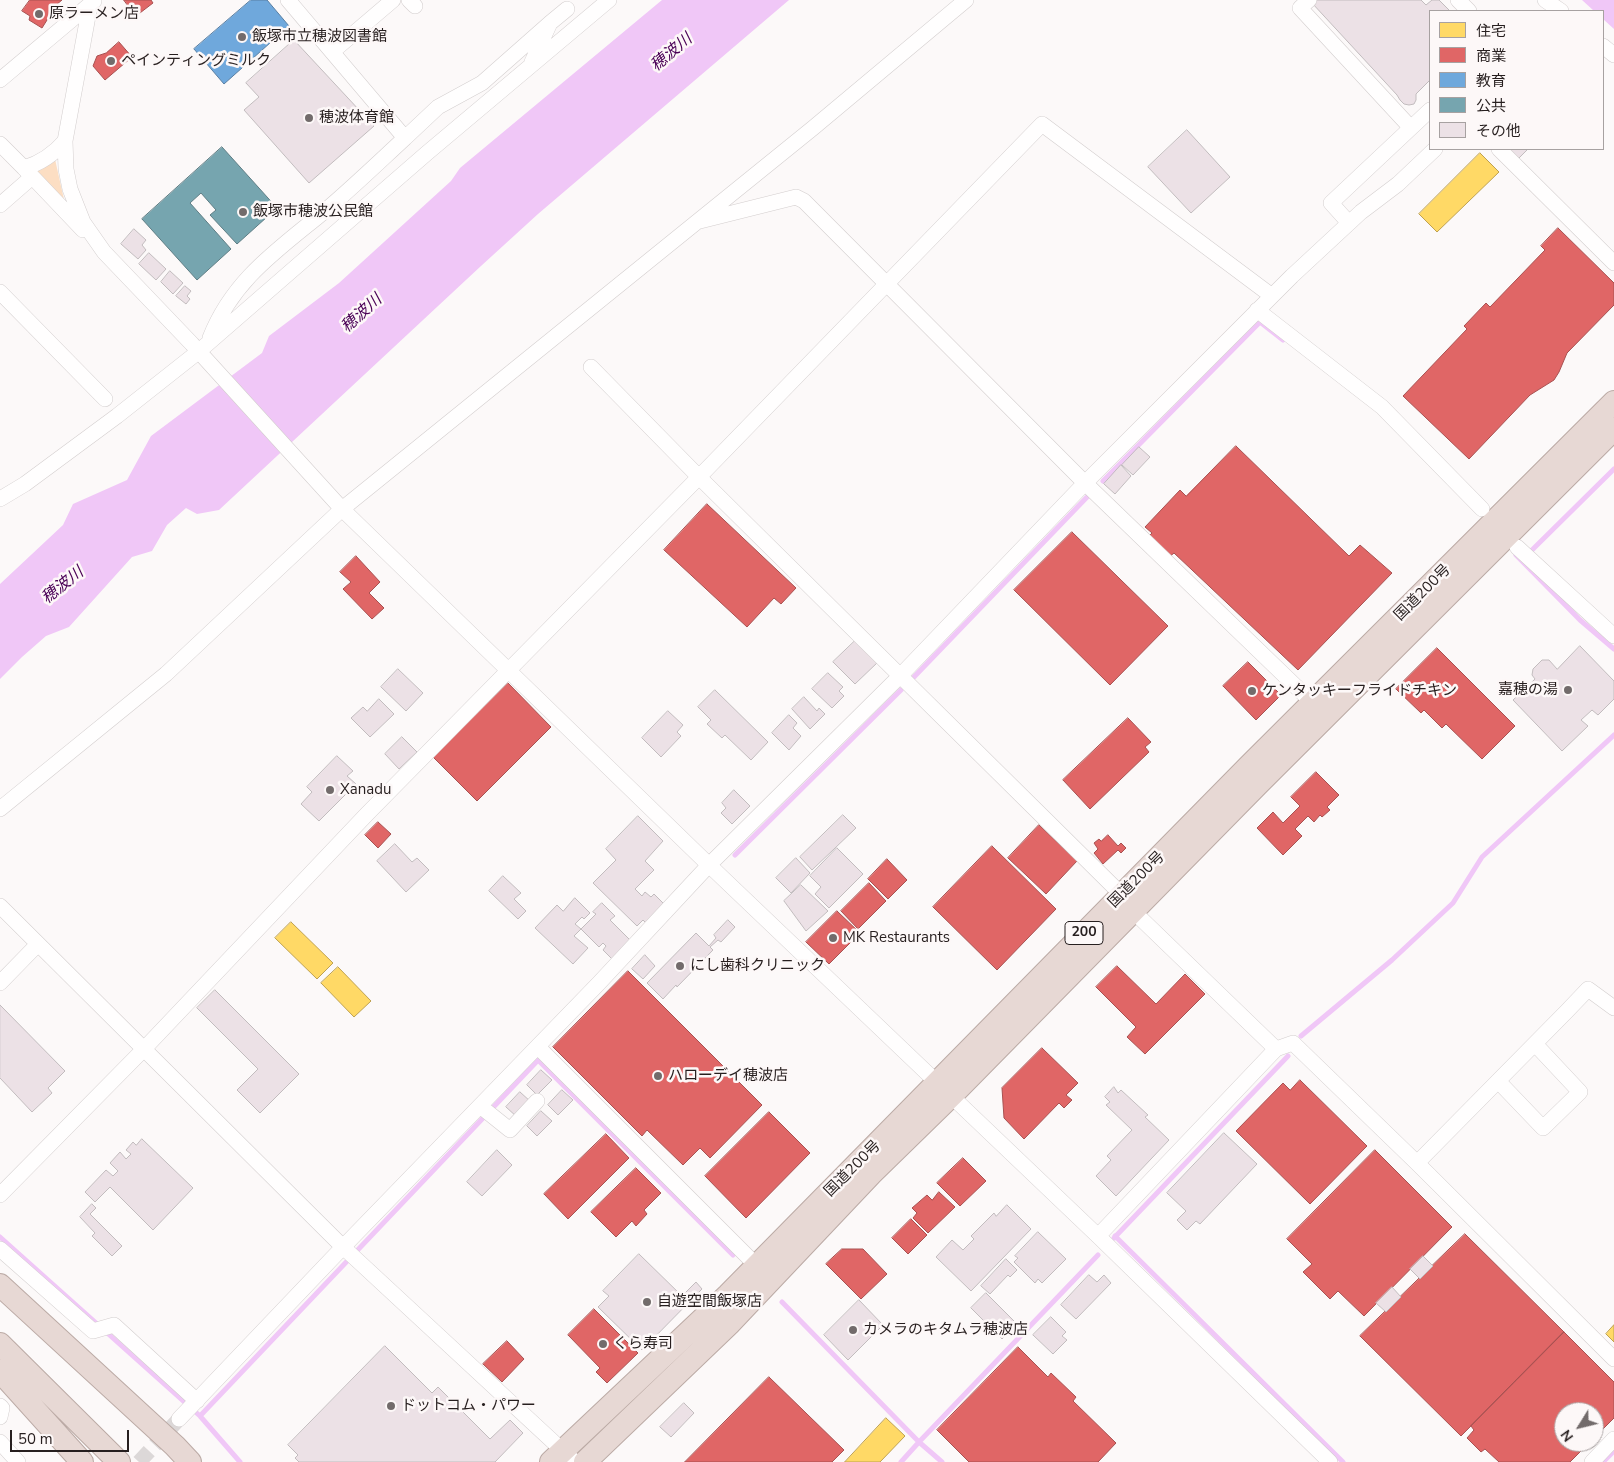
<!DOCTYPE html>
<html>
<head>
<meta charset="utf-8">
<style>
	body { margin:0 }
	#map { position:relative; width:1614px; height:1462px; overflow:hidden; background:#fcf9f9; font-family:"Nunito Sans","Noto Sans JP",sans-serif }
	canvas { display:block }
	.legend { position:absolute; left:1429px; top:10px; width:175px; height:140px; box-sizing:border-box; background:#fdf8f8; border:1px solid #a7a1a1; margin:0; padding:6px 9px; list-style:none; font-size:15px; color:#271f1f }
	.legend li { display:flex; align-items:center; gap:10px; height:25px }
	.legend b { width:25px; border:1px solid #a7a1a1 }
	.north { position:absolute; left:1554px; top:1402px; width:50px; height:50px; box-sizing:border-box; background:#fdf8f8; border:1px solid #a7a1a1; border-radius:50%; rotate:234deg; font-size:14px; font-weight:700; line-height:20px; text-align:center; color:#271f1f }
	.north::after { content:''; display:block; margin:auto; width:18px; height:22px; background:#726b6b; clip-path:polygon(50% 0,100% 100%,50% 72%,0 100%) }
	.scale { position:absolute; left:10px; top:1430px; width:119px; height:22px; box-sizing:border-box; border:2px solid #271f1f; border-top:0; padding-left:6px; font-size:15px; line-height:18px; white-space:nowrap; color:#271f1f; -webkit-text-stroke:4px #fdf8f8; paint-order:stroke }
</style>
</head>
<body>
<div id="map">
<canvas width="1614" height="1462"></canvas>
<ul class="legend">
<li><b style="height:14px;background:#ffd966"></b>住宅</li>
<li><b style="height:14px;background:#e06666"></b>商業</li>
<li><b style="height:14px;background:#6fa8dc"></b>教育</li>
<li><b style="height:14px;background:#76a5af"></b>公共</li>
<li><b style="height:14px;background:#ece1e6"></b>その他</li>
</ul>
<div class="north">N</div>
<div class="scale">50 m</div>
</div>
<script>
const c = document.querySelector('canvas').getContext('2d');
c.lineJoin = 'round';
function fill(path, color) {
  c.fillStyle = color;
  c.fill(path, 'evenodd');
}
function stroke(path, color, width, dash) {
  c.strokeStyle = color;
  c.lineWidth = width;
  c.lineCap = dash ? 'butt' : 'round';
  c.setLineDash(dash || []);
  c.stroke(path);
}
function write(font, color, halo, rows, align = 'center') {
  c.font = font + ' "Nunito Sans","Noto Sans JP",sans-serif';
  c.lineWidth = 5;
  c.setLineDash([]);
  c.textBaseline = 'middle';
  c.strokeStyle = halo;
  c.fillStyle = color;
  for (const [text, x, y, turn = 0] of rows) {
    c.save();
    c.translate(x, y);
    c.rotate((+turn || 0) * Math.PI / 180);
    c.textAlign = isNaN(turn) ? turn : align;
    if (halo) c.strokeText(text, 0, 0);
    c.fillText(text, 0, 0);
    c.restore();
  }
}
fill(new Path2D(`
	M55 159 65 204 32 171Z`), '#fcdec3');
fill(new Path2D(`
	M662 0H789L538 214 481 266 219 510 197 514 186 508 167 525 152 551 132 557 69 627 46 636 22 657 0 679V584L63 525 73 504 127 480 151 436 262 353 269 336 339 283 451 181 460 168Z
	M1582 0H1614V29L1603 19V11H1594Z`), '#f0c7f7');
const homes = new Path2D(`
	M1480 153 1499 172 1437 232 1419 214Z
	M291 922 333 963 317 979 275 938Z
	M338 967 371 1001 354 1017 321 983Z
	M1614 1325V1342L1606 1334Z
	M886 1418 905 1436 880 1462H845Z`);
fill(homes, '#ffd966');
stroke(homes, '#bea151', 1);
const shops = new Path2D(`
	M30 0H62L50 10 52 12 42 28 29 20 30 16 22 11Z
	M124 0H151L153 3 136 16Z
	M119 42 132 57 105 80 93 66 97 56 106 53Z
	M1558 228 1614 283V305L1567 353 1559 372 1554 380 1530 395 1469 459 1403 396 1467 329 1464 326 1486 303 1490 307 1545 250 1541 246Z
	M1236 446 1349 556 1360 545 1392 573 1298 670 1174 553 1168 558 1147 538 1152 533 1145 527 1180 490 1186 496Z
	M707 504 796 588 781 604 774 598 747 627 664 550Z
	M1072 532 1168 626 1110 685 1014 590Z
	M356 556 380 582 369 593 384 608 372 619 343 589 351 582 340 572Z
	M1437 648 1515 726 1482 759 1446 724 1442 728 1424 710 1421 713 1396 689Z
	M1248 662 1281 695 1256 720 1223 686Z
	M508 683 551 727 477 801 433 757Z
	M1128 718 1151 742 1145 747 1149 752 1090 809 1063 780Z
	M1316 772 1339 795 1327 807 1330 810 1322 817 1320 815 1314 822 1308 816 1295 829 1302 836 1283 855 1257 828 1273 812 1283 823 1300 806 1291 797Z
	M378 822 391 834 378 848 365 835Z
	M1039 825 1077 861 1046 894 1008 858Z
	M1108 835 1118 846 1121 843 1126 848 1121 853 1118 850 1103 864 1094 853 1098 849 1094 843 1099 839 1101 841Z
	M992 846 1056 909 997 970 933 907Z
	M887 859 907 880 888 899 868 879Z
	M869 883 886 901 858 929 841 911Z
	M837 911 860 933 829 964 806 942Z
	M1117 966 1156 1004 1185 974 1205 994 1145 1054 1127 1037 1136 1027 1096 987Z
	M628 971 762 1105 710 1158 700 1148 683 1165 647 1130 642 1136 553 1047Z
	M1042 1048 1078 1083 1066 1095 1072 1100 1064 1108 1059 1103 1024 1139 1004 1118 1002 1088Z
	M1300 1080 1367 1146 1310 1204 1236 1131 1283 1083 1290 1090Z
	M769 1112 810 1153 746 1218 705 1176Z
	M606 1134 629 1158 568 1219 544 1194Z
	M1375 1150 1452 1227 1364 1316 1338 1291 1330 1299 1303 1272 1312 1264 1287 1239Z
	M963 1158 986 1181 960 1206 937 1183Z
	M636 1168 661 1193 644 1210 647 1214 636 1226 632 1221 616 1237 591 1212Z
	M939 1192 955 1207 928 1233 913 1218 917 1213 912 1208 927 1195 932 1200Z
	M911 1219 927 1235 908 1254 892 1238Z
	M1465 1234 1564 1332 1461 1436 1360 1336Z
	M842 1249H863L887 1274 861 1299 826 1264Z
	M594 1309 638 1353 607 1383 596 1372 600 1368 568 1335Z
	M1564 1332 1614 1382V1418L1594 1438V1412H1564V1442H1590L1570 1462H1499L1485 1449 1481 1452 1467 1438 1474 1430 1471 1426Z
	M507 1341 524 1359 502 1382 483 1364Z
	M1018 1347 1048 1377 1051 1373 1076 1397 1073 1401 1116 1443 1098 1462H969L937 1430Z
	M769 1377 844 1450 832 1462H685Z`);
fill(shops, '#e06666');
stroke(shops, '#a85151', 1);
const schools = new Path2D(`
	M251 0H267L289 26 224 84 194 49Z`);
fill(schools, '#6fa8dc');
stroke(schools, '#597fa3', 1);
const public = new Path2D(`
	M222 147 277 208 237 244 210 215 216 210 201 193 190 203 231 249 197 280 142 219Z`);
fill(public, '#76a5af');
stroke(public, '#5e7d84', 1);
stroke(new Path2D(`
	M1103 481 1260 322 1283 340
	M1530 552 1614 469
	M1516 555 1580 620 1614 649
	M914 677 1089 495
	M735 855 901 690
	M1301 1036 1392 960 1453 903 1482 857 1614 735
	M538 1060 733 1255
	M1115 1236 1343 1462
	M0 1237 200 1416 240 1462
	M1114 1238 1288 1056
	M782 1302 919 1442 1098 1255
	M200 1416 541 1057
	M901 1462 919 1442 942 1462
	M1603 1462 1614 1451`), '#f0c7f7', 5);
const building = new Path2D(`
	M1316 0H1421L1426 5 1432 0H1439L1450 11H1430V80L1416 94V100L1414 104 1409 105 1404 104 1400 100 1397 95 1312 3Z
	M294 40 374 126 309 183 244 110 259 97 246 83Z
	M1187 130 1230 177 1191 213 1148 167Z
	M1502 149H1528L1515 162Z
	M134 229 146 240 142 245 146 250 138 259 121 244Z
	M149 253 166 269 156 280 139 264Z
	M170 271 183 283 173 294 161 282Z
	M185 286 191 291 187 296 190 299 186 304 176 296Z
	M1139 447 1150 457 1133 475 1122 465Z
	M1121 465 1131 476 1115 494 1104 484Z
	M856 640 878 662 855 684 833 662Z
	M1580 646 1614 681V699L1598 715 1592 710 1581 720 1588 726 1562 751 1513 700 1535 679 1532 675 1533 669 1542 660H1549L1557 669Z
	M398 669 423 693 406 711 381 687Z
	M828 673 843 687 839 691 844 696 832 708 812 689Z
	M715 690 768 742 751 760 725 735 722 738 707 724 711 720 698 707Z
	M804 697 817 711 819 708 825 714 810 729 792 709Z
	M379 699 394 714 370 737 351 718 363 707 367 711Z
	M668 711 683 725 677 732 681 736 661 757 642 738Z
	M789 715 797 723 793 728 801 736 789 750 772 733Z
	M402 737 417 752 399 769 385 754Z
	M337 756 353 771 347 776 356 784 319 821 301 804 312 792 307 787Z
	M734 790 750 806 732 824 721 813 726 808 722 803Z
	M843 815 856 828 812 870 800 857Z
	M638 816 663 841 645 861 654 870 635 889 642 896 645 892 651 897 654 894 667 907 649 926 643 920 637 926 593 883 616 860 606 849Z
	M395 844 412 862 417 858 429 870 406 892 377 861Z
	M837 848 863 874 829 908 815 894 821 887 810 876Z
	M796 858 810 873 791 893 776 878Z
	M503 876 521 893 514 899 526 911 518 919 489 891Z
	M801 885 828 911 806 931 784 901Z
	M575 898 590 913 584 919 582 917 575 924 581 929 574 936 588 948 573 964 535 928 557 905 563 911Z
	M602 903 615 916 610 920 632 942 614 961 603 950 606 946 603 943 599 947 581 929 596 914 593 912Z
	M728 920 735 927 721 942 718 940 710 947 713 950 677 987 676 985 663 999 647 983 696 933 709 946 716 938 714 935Z
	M645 955 655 966 643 979 632 969Z
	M215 990 299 1074 260 1113 237 1090 258 1069 197 1008Z
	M0 1005 65 1071 48 1088 52 1093 32 1112 0 1078Z
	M541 1070 552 1080 537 1095 527 1085Z
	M1114 1087 1118 1093 1121 1090 1148 1115 1145 1117 1169 1140 1116 1196 1096 1176 1111 1160 1107 1156 1132 1130 1106 1105 1110 1102 1105 1097Z
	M562 1090 573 1100 558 1115 548 1105Z
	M520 1092 531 1102 517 1117 506 1107Z
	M541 1111 552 1121 537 1136 527 1126Z
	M1224 1133 1257 1164 1200 1224 1196 1221 1187 1230 1177 1220 1186 1211 1167 1193Z
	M142 1139 193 1188 153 1230 110 1187 95 1202 85 1192 106 1170 113 1176 118 1171 110 1163 120 1152 126 1159 131 1154 126 1150 133 1142 136 1145Z
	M497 1150 512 1165 482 1196 467 1182Z
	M92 1204 96 1208 90 1214 122 1246 112 1256 92 1236 95 1233 80 1217Z
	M1007 1205 1031 1229 971 1291 936 1257 952 1240 963 1250 974 1239 971 1236 994 1213 996 1216Z
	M1038 1232 1066 1259 1042 1283 1038 1279 1035 1283 1014 1262 1018 1258 1015 1256Z
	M639 1254 682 1296 696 1282 702 1289 642 1350 598 1307 609 1296 603 1291Z
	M1423 1256 1433 1266 1420 1279 1410 1269Z
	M1006 1259 1017 1270 1010 1277 1008 1275 990 1294 981 1286Z
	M1089 1275 1097 1282 1104 1275 1111 1283 1076 1319 1061 1305Z
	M1392 1287 1401 1297 1386 1312 1376 1303Z
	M986 1293 1017 1324 1002 1339 971 1308Z
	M859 1300 883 1325 848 1360 824 1335Z
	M1051 1317 1066 1332 1062 1336 1067 1340 1053 1354 1033 1335Z
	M385 1346 432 1393 438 1387 490 1439 510 1420 523 1433 495 1462H299L295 1458 298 1455 288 1445Z
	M684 1403 694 1413 671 1437 660 1427Z`);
fill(building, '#ece1e6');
stroke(building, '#c2bcbe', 1);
stroke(new Path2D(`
	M139 1462 179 1419`), '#dcd8d8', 15, [15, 8]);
const minor = new Path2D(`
	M91 0 65 141 66 169 70 189 83 222 104 252 192 344 342 509 709 865 1098 1236 1330 1462
	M409 0 415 6
	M1309 0 1300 8 1411 128
	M1458 0 1469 11
	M1545 0 1561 11
	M550 23 567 9
	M1603 46 1614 55
	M332 52 393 0
	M0 80 94 1
	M405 138 438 107 482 83 550 23 532 62
	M0 144 24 168C41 163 53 155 65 141
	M1499 149 1614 263
	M24 168 83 230
	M0 205 32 177
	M700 221 796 197 804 201 1085 483 1313 703
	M1349 223 1331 203 1430 110
	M0 292 105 399
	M1257 310 1382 407 1482 509
	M210 338C233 279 279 249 326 210 353 187 379 162 405 138L288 0
	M591 367 699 477 1122 895
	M0 499 25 484 117 416 198 352 427 153 609 0
	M1517 547 1614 636
	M0 809 166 674 342 509 813 128 966 0
	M0 906 343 1247 575 1462
	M1133 911 1276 1049
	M0 983 38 944
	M538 1047 757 1266
	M1498 1081 1543 1128 1580 1092 1535 1044
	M480 1106 510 1130 537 1101
	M1417 1163 1567 1011 1588 989 1614 1008
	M0 1195 143 1050 366 815 699 477 1042 124 1272 296
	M1098 1236 1276 1049 1293 1043 1417 1163 1614 1359
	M0 1249 93 1331 114 1325 197 1401
	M0 1406 2 1408 0 1417
	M179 1419 343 1247 599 983 709 865 900 676 1085 483 1292 276 1361 212 1398 184 1435 149
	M0 1442 18 1462
	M1592 1462 1614 1439`);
const highway = new Path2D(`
	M0 1285 175 1446 190 1462
	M0 1344 119 1462
	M0 1371 82 1462
	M551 1462 728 1295 1249 766 1614 402
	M585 1462 730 1323 871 1174 952 1095 1259 783 1614 429`);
stroke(minor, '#d3cece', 16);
stroke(highway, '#bbaaa5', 24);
stroke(minor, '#fffefe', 15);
stroke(highway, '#e7d8d4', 22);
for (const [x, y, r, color] of [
	[39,14,5,"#726b6b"],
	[242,37,5,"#726b6b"],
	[111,61,5,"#726b6b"],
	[309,118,5,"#726b6b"],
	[243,212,5,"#726b6b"],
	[1568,690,5,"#726b6b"],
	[1252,691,5,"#726b6b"],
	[330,790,5,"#726b6b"],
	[833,938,5,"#726b6b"],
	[680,966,5,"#726b6b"],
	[658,1076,5,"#726b6b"],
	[647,1302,5,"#726b6b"],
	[853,1330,5,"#726b6b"],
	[603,1344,5,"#726b6b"],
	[391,1406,5,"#726b6b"]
]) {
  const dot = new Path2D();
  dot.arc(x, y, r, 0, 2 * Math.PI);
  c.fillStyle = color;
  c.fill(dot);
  stroke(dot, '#fdf8f8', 2);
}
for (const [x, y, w] of [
	[1084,933,38]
]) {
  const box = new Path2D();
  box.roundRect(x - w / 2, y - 11.5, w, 23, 4);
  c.fillStyle = '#fdf8f8';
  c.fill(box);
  stroke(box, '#271f1f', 1);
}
write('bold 14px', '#271f1f', null, [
	["200",1084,933]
]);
write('15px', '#271f1f', '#fdf8f8', [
	["原ラーメン店",49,14],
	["飯塚市立穂波図書館",252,37],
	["ペインティングミルク",121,61],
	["穂波体育館",319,118],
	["飯塚市穂波公民館",253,212],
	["嘉穂の湯",1558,690,"right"],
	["ケンタッキーフライドチキン",1262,691],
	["Xanadu",340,790],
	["MK Restaurants",843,938],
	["にし歯科クリニック",690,966],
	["ハローデイ穂波店",668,1076],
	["自遊空間飯塚店",657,1302],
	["カメラのキタムラ穂波店",863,1330],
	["くら寿司",613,1344],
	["ドットコム・パワー",401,1406]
], 'left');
write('15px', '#271f1f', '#fdf8f8', [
	["国道200号",1423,593,-45],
	["国道200号",1137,880,-45],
	["国道200号",853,1169,-45]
]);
write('italic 16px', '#4a0056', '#fdf8f8', [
	["穂波川",672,53,-40],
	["穂波川",362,314,-42],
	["穂波川",63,586,-39]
]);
</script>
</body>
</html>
